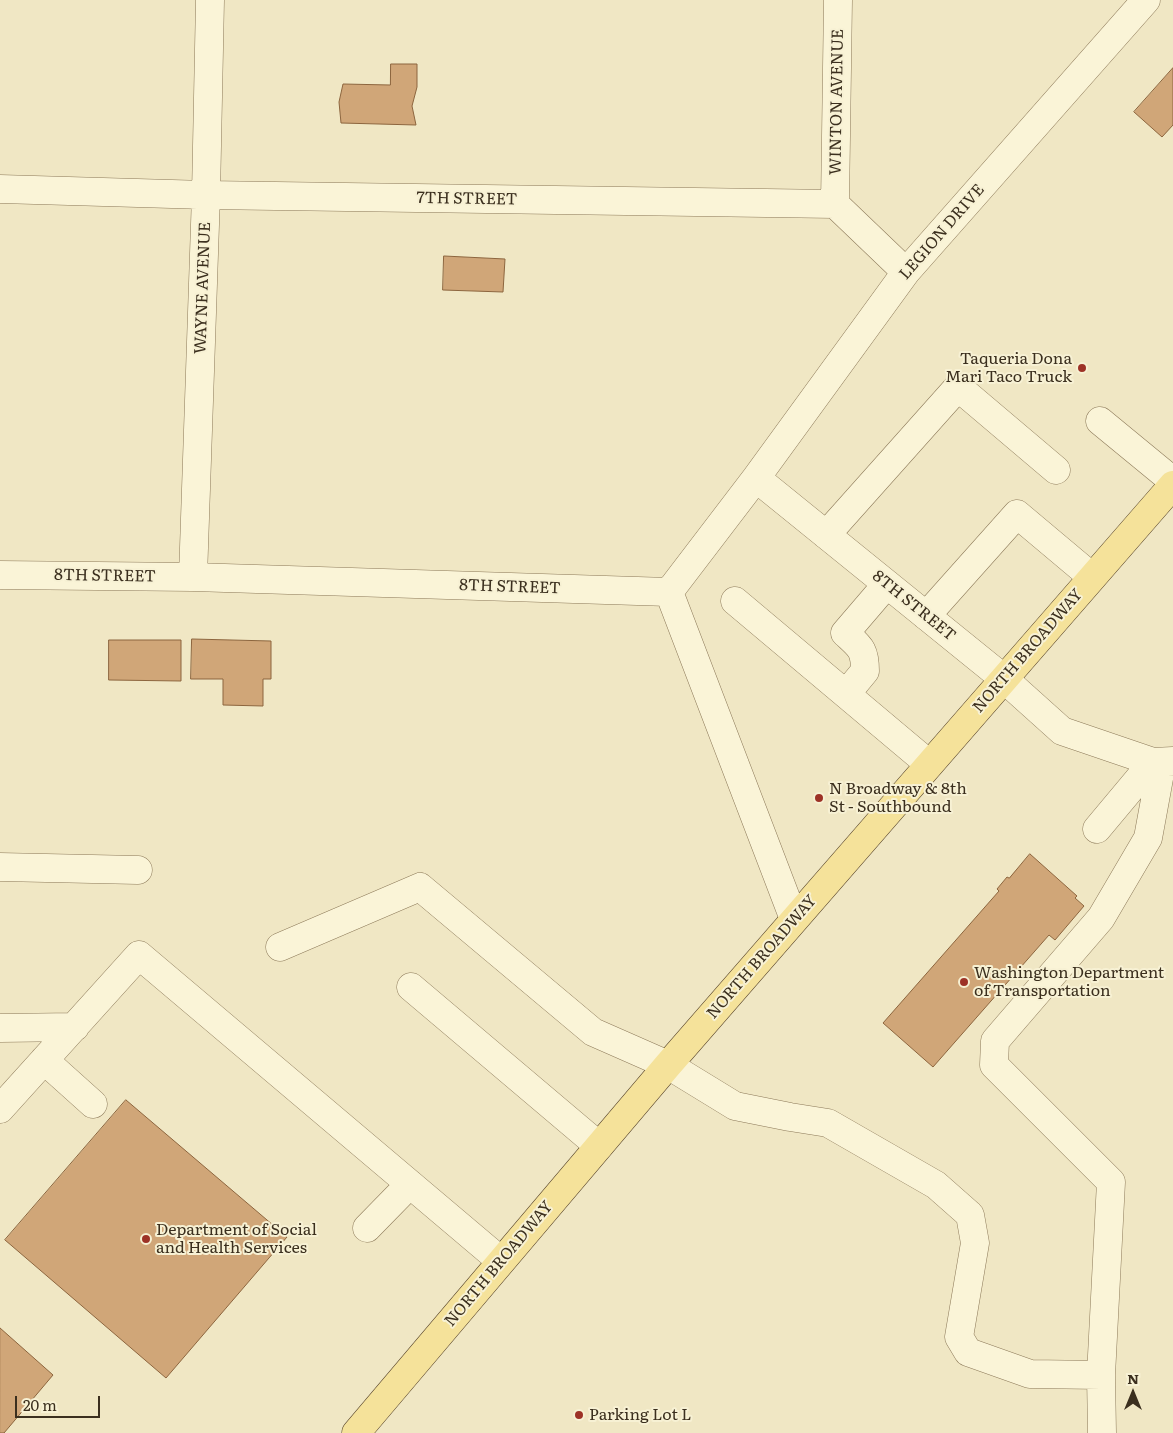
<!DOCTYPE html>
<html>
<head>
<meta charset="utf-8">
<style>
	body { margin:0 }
	#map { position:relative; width:1173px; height:1433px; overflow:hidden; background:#f0e7c4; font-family:Literata,serif }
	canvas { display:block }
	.north { position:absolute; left:1108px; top:1368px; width:50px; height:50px; -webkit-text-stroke:4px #f7f1d4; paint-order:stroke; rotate:0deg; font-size:14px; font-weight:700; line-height:20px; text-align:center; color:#3b2f1e }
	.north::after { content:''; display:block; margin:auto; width:18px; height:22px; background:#3b2f1e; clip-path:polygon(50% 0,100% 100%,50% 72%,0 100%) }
	.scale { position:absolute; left:15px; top:1396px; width:85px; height:22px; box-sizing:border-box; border:2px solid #3b2f1e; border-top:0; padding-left:6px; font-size:15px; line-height:18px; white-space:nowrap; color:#3b2f1e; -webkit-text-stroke:4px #f7f1d4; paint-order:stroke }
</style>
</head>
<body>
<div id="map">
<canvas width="1173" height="1433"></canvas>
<div class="north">N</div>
<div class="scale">20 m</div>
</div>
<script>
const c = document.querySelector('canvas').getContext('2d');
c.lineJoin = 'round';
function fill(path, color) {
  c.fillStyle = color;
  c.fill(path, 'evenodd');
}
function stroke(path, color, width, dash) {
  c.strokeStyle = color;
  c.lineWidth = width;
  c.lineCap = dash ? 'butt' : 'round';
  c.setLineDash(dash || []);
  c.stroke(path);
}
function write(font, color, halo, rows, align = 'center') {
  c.font = font + ' Literata,serif';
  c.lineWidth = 4;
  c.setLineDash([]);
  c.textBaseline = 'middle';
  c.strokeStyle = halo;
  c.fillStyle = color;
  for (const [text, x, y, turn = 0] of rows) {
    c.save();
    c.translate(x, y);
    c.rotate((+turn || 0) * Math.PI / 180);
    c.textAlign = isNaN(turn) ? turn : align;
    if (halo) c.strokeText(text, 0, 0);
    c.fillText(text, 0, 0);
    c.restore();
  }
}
const building = new Path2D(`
	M391 64H417V87L412 106 416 125 341 123 339 102 343 84 390 85Z
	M1173 68V125L1162 137 1134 112Z
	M444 256 505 259 503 292 443 290Z
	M192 639 271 641V679H263V706L223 705V679H191Z
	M109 640H181V681L109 680Z
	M1030 854 1077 896 1075 898 1084 906 1055 940 1049 935 933 1067 883 1023 999 891 997 889 1007 877 1009 878Z
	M126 1100 287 1237 166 1378 5 1240Z
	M0 1328 53 1375 4 1433H0Z`);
fill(building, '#d0a678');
stroke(building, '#8c653e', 1);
const minor = new Path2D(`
	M0 189 206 195 835 204 906 272
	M835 204 838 0
	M1100 421 1173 481
	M756 478 1003 678 1062 731 1153 762 1173 761
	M826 535 958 387 1056 470
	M0 575 193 577 669 592 794 919
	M193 577 206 195 210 0
	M669 592 756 478 906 272 1146 0
	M735 601 929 764
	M926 616 1017 514 1092 577
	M846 694 865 671C865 649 860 647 845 633L887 584
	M1097 829 1153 762
	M0 867 138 870
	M280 947 420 887 593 1032 668 1065 735 1106 790 1117 828 1123 936 1185 970 1215 975 1243 959 1337 968 1352 1030 1374 1101 1375
	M411 987 599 1146
	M0 1028 75 1027
	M44 1060 93 1104
	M0 1109 139 955 501 1261
	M367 1228 410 1184
	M1102 1433 1101 1375 1111 1182 994 1065 995 1041 1101 918 1148 838 1162 762`);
const major = new Path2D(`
	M356 1433 668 1065 1173 485`);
stroke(minor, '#8c7959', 29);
stroke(major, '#59462d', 29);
stroke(minor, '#faf4d7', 28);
stroke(major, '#f5e29a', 28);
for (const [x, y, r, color] of [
	[1082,368,5,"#9d3226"],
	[819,798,5,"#9d3226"],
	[964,982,5,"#9d3226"],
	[146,1239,5,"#9d3226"],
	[579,1415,5,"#9d3226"]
]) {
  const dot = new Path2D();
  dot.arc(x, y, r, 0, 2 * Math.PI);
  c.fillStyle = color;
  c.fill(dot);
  stroke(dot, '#f7f1d4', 2);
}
write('16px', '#3b2f1e', '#f7f1d4', [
	["WINTON AVENUE",837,102,-89],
	["7TH STREET",467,199,1],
	["LEGION DRIVE",942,232,-49],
	["WAYNE AVENUE",203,288,-88],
	["8TH STREET",105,576,1],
	["8TH STREET",510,587,2],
	["8TH STREET",914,606,39],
	["NORTH BROADWAY",1028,651,-49],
	["NORTH BROADWAY",762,957,-49],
	["NORTH BROADWAY",499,1264,-50]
]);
write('16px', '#3b2f1e', '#f7f1d4', [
	["Taqueria Dona",1072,359,"right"],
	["Mari Taco Truck",1072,377,"right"],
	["N Broadway & 8th",829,789],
	["St - Southbound",829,807],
	["Washington Department",974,973],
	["of Transportation",974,991],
	["Department of Social",156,1230],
	["and Health Services",156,1248],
	["Parking Lot L",589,1415]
], 'left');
</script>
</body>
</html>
